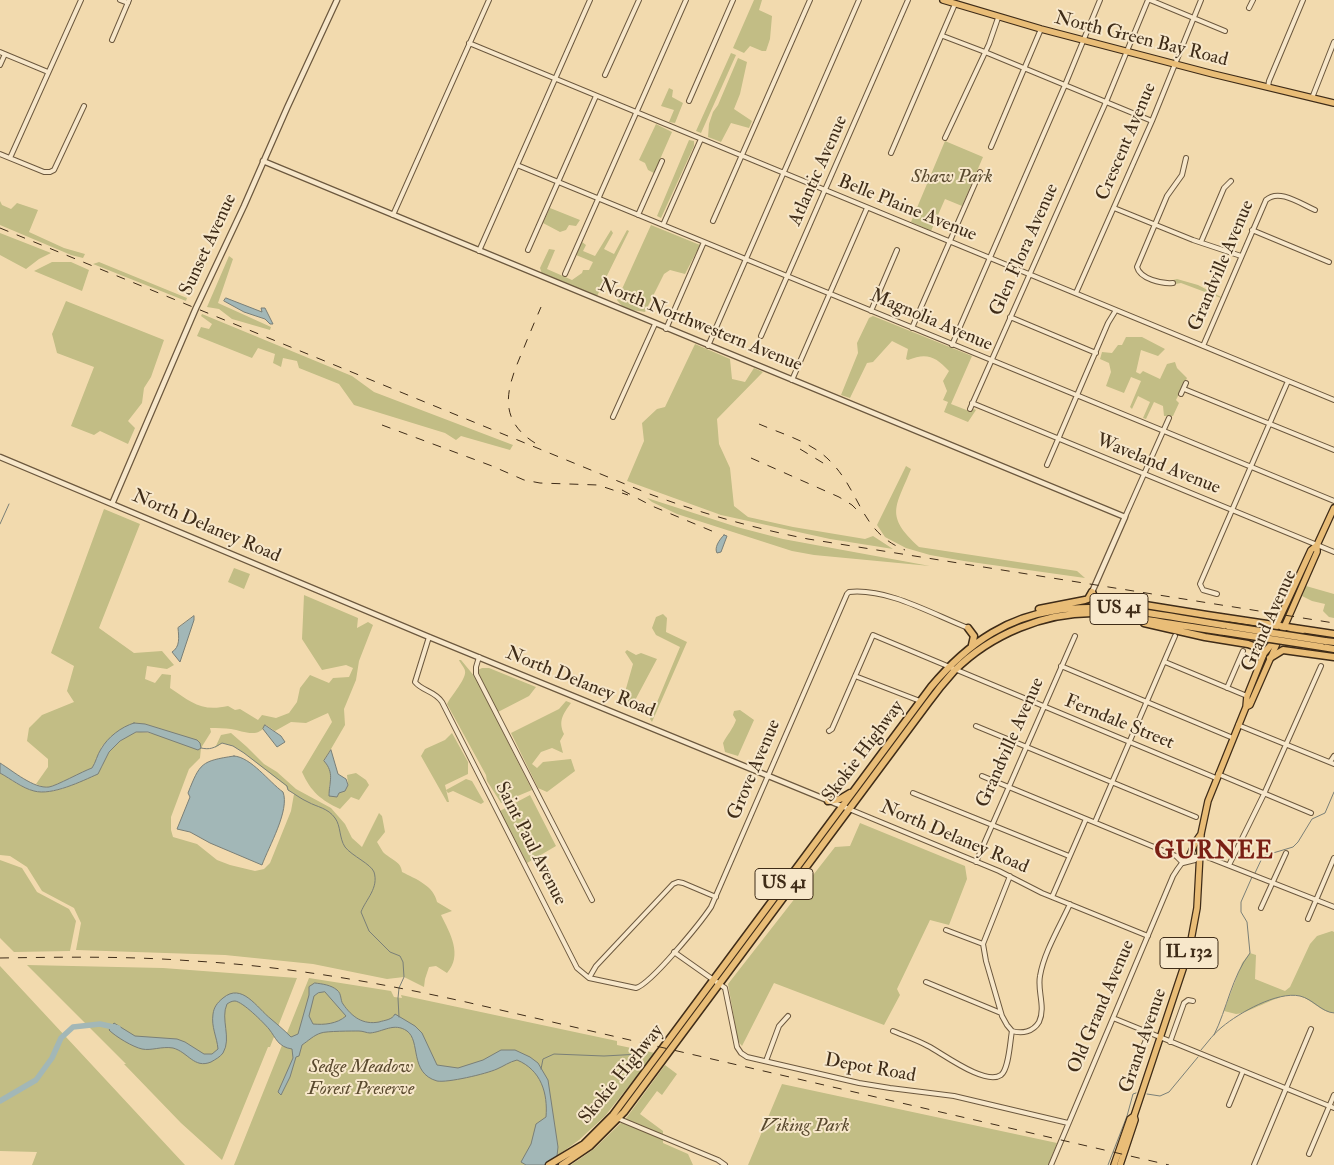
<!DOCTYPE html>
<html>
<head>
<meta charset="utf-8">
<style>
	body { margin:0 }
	canvas { display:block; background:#f2daae }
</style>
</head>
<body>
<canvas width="1334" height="1165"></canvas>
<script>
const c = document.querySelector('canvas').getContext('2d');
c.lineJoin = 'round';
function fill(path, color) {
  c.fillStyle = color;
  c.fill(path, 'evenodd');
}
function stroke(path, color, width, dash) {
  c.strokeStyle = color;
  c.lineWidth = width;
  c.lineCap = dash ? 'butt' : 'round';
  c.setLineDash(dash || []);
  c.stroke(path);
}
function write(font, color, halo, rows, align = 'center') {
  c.font = font + ' "IM FELL Double Pica",serif';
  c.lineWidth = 4;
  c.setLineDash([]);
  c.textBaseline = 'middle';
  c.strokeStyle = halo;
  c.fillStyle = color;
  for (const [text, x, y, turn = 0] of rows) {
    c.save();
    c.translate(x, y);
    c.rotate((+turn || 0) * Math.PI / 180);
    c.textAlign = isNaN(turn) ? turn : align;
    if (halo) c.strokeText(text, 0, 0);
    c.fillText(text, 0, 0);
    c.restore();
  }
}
fill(new Path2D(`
	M754 0H762L759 10 772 16 770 39 766 51H762L750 46 744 53 733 48Z
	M731 53 736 55 701 133 696 131Z
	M738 58 747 62 740 94 734 109 752 121 749 128 731 123 721 142 708 137 709 124 713 112 718 105Z
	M669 88 673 90 672 97 683 103 675 123 669 122 674 110 661 106Z
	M656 124 672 132 654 173 648 170 645 163 639 160Z
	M689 140 694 141V146L661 218 657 216Z
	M945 141 983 157 962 206 945 199 931 231 911 222Z
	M0 201 2 205 11 209 17 203 38 210 29 232 64 248 85 254 83 258 71 255 0 225Z
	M550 208 580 220 576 226 569 225 566 230 560 232 543 223Z
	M651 225 700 245 685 274 670 270 664 274 645 312C634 310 624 311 617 300Z
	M611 230 613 233 604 249 614 254 627 230 629 231 597 296 542 274 540 268 549 249 555 250 547 269 572 280 582 273 583 270H589L593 262 576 255 582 242 586 245 583 251 595 256Z
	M0 233 51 253 39 259 26 269 0 255Z
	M229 256 233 259 218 303 271 327 270 330 232 319 219 309 207 307Z
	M52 262H71L89 270 82 291 34 271Z
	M99 262 187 298 186 301 93 264Z
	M1177 279 1198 285 1221 297V298L1181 283 1175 284 1173 280Z
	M66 301 164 340 151 377 144 388 142 403 128 421 135 428 128 444 100 431 94 435 71 426 94 367 57 353 52 334Z
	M202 314 352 376 374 392 513 445 510 450 461 436 456 440 445 433 354 405 339 384 299 368 297 361 283 358 281 367 273 363 275 354 258 348 252 358 197 336 201 327 209 329 212 324 201 316Z
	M873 316 972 356 951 404 969 411 974 409 976 410 968 422 944 412 948 402 943 400 947 391 943 381 949 371C936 357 927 352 908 360L906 359 908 349 892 341 873 362 867 363 850 398 841 395 858 353 857 343 869 318Z
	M1126 337H1142L1165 349 1158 356 1141 350 1136 372 1140 374 1143 371 1160 379 1167 364 1175 362 1177 368 1187 378 1176 400 1179 403 1173 416H1164L1163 406 1154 402 1146 419 1143 418 1150 402 1138 396 1132 409 1130 407 1141 381 1131 377 1124 393 1106 386 1111 372 1109 363 1100 359 1102 352 1112 353 1118 345H1122Z
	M695 344 730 359 732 379 745 382 754 368 763 372 717 419 719 444 730 468 734 506 748 517 793 527 865 539 873 536 893 549 830 539 721 515 627 481 644 441 642 423 657 409 665 407Z
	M906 466 911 469C896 507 884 515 919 547L1077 571 1085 578 964 561 930 555 906 548 885 537 877 525Z
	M647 498 737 527 783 539 930 566 814 555 792 551 677 514 652 502Z
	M104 509 140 524 99 628 134 653 162 651 174 665 167 669 147 666 145 679 155 683 162 674 171 675 170 688C191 702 201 712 228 706L235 710 240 709 258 720 262 715 276 718 289 713 297 702 300 688 310 675 329 683 333 678 349 677 353 668 346 665 322 670 302 639 304 595 358 618 357 628 368 622 373 625 359 661 356 680 344 709 345 725 324 761C331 768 333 777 329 786L337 797 338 793 348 785 347 775 356 773 366 780 369 785 359 800 351 797 340 809C321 800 311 792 302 772L332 722 328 713 306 723 291 722 275 731 266 725C258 739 243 731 231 729 225 728 217 728 210 728L211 732 201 748 200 758 189 769 171 817V830L173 837 197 844 217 860 230 865 255 871 264 869 270 863 291 811 294 794 288 790 286 786 244 753 233 746 222 743 215 748 221 735 231 733 247 747 264 764 277 772 296 789 331 808 345 824 352 838 362 847 379 813 382 816 385 832 377 842C379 845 381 849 383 852 391 860 401 861 402 872 416 879 434 886 437 902L452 911 441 915C450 933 463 955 447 973L436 966 429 967 425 979 424 987 404 977 387 979 313 964 225 955 76 950 81 923 74 908 42 891 27 867 10 856 0 855V773C9 778 20 787 31 790 56 797 83 781 102 767 104 756 109 751 117 744 121 740 128 735 133 733 149 728 183 744 198 749L168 732 145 724 102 746 95 764 92 768 51 787H43L36 784 48 767V759L27 741 29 728 42 715 74 702 67 691 74 666 51 653Z
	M234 568 250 574 244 589 228 582Z
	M1306 586 1334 594V618L1329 617 1323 611 1325 604 1312 601 1302 596Z
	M663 614 667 618 666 632 687 642 652 722 650 719 680 647 656 635 652 628 656 617Z
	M627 650 636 655 641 653 657 659 632 706 623 699 633 664 625 652Z
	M459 660H461L475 677 532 790 501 803 487 781 486 775 447 704C451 696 467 678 465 671 465 668 460 663 459 660Z
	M482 668H489L536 687 529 696 498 712 480 678 478 670Z
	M566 701 571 703C563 714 558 721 564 734L560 741 563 753 552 748 541 752 532 764 537 768 543 762 571 759 575 771 547 792 538 788 511 733 559 709Z
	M740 710 754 720 738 756 725 752 723 743C727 735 733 729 736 720L733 715 734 711Z
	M452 733 468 762V774L445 785 449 802H447L421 756 425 749 445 740Z
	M466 779 472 781 484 802 481 804 453 791 448 793 446 790Z
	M530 795 556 846 527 863 500 811Z
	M860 823 965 866 967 879 949 925 930 920 897 989 900 995 884 1025 774 983 742 1046 738 1041 728 984 835 847 850 846Z
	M0 860 22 868 37 892 69 909 76 921 70 951 14 952 0 938Z
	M1332 931 1334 932V1013C1318 1012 1310 995 1292 995 1274 996 1247 1014 1236 1014 1232 1013 1228 1012 1224 1011L1242 963 1250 953 1256 955 1255 979 1285 991 1290 987 1310 944 1317 936Z
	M27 965 163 968 297 978 270 1047H268L222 1160 181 1123 124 1064H126Z
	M0 966 185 1165H32L37 1152 0 1151Z
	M309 978 391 991 394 997 402 998 401 995 617 1041V1045L655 1053 605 1116 579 1140 557 1156V1155L536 1165H234Z
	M665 1065 677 1074 662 1095 657 1091 640 1114 663 1131V1143L688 1154 693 1165H571L594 1149 627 1117Z
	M782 1084 1057 1143 1048 1165H748Z`), '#c2bd85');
const water = new Path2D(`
	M226 298 262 312 261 308H265L273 324H270L265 319 244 312 224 301Z
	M724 535 727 536 721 552 717 553C714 548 719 540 724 535Z
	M194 616V620L180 662 172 652C180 647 179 638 178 628Z
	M134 723 145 724 197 740 200 743 201 748 198 750 148 732H136L120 741 109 752 98 774C82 781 52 796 34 791 22 788 11 779 0 773V763C13 771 34 789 49 787 56 786 83 771 92 768 96 762 97 755 101 749 108 737 121 727 134 723Z
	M265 725 281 736 285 742 277 747 263 729Z
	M331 750 338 774 346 779 348 785 345 791 339 793 337 797 329 796C329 782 335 773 324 761Z
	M234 756C251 757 269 782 283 792 290 810 269 846 262 865L210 843 190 832 177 829 190 797 188 793C200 763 201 761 234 756Z
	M315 983C323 984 331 985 337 990 342 994 340 1000 343 1004 352 1017 363 1025 379 1022 385 1020 392 1020 395 1014L415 1026 422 1033 437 1065 458 1068 483 1060 501 1050H515L530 1057 538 1063 548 1080 558 1147 557 1156 555 1159 556 1165H526L521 1162 531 1144 536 1124 546 1117C548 1093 541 1070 517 1060 509 1062 504 1066 497 1069 486 1074 447 1083 437 1081 409 1073 421 1041 407 1031 394 1022 383 1032 370 1033 367 1033 363 1031 359 1031 353 1031 326 1031 321 1033 314 1035 308 1041 302 1045L299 1056 296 1057 290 1077 281 1095 278 1092 293 1058 292 1049C278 1047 276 1038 269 1029 263 1022 243 1002 235 1001 232 1001 230 1002 227 1004 220 1019 232 1038 223 1053 220 1057 216 1059 211 1062 194 1069 188 1052 173 1048 162 1046 151 1051 142 1049 133 1047 116 1037 109 1030L114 1023 135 1036 177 1039 185 1042 204 1054H212L218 1049C217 1037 211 1027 213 1014 214 1007 217 1003 223 998 242 982 257 1008 271 1019 278 1025 284 1030 291 1037L298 1034 309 995V987ZM325 992 346 1016C337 1024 324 1025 313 1024L309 1016 314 996 318 993Z`);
fill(water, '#a2b7b7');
stroke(water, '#7a7f77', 1);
stroke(new Path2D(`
	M0 524 9 504
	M201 748C210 750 214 748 222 743L233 746 244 753 287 786 288 790C295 794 301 799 308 802 317 807 328 808 335 818 341 826 339 838 345 847 352 856 371 864 374 872 379 888 366 899 361 912L369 931 390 952 400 956 403 962 404 977 399 988 398 998 399 1017
	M1255 873 1263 856 1293 847 1298 842 1312 819 1325 813 1334 792
	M1214 1035C1227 1009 1232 976 1250 953L1247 922 1241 912V902L1252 877
	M1201 1050C1208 1042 1214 1033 1222 1027 1239 1013 1277 991 1300 996 1313 999 1321 1012 1334 1013
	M541 1069 543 1059 554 1054 604 1056 641 1054
	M1147 1094 1160 1096 1169 1092 1198 1057
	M1108 1165 1127 1116 1133 1094 1136 1093`), '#7a7f77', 1);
stroke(new Path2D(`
	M0 1101 36 1080 52 1058 61 1038 73 1027 100 1024 118 1028`), '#a2b7b7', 5.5);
const minor = new Path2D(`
	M120 0 128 3
	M1150 0 1225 31
	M1249 8 1253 0
	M943 36 985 52 1152 121
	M112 40 129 0
	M469 43 1334 400
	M0 52 48 72
	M0 65 5 54
	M605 75 639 0
	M1268 87 1269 81 1303 0
	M1312 98 1334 42
	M689 101 733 0
	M945 138 989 44 998 18
	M991 147 1041 29
	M891 153 955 4
	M0 154 44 172H50L54 170 84 106
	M10 158 81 0
	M517 165 1334 501
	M1114 208 1193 240 1241 256
	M393 215 489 0
	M638 215 662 161
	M713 221 810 0
	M663 225 701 139
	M1252 230 1329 262
	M1201 242 1224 188 1231 181
	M528 250 596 96
	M479 251 590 0
	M565 274 686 0
	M1173 283C1162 284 1140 279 1137 267L1167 196 1182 175 1186 158
	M1076 293 1152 121 1201 0
	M871 311 897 250
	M1010 317 1096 353
	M912 328 980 172
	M666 329 704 242
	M761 336 908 0
	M952 345 1065 85 1100 0
	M708 346 859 0
	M1203 346 1266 200C1279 188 1301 204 1315 210
	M792 380 867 208
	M1184 389 1334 450
	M1181 394 1186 383
	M972 403 1334 552
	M970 409 1106 102 1148 0
	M613 417 655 324
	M1047 465 1108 323 1116 310
	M1125 517 1169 418
	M1217 594 1203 590 1200 584 1288 381
	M429 637 415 682C422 691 435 691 442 702L577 968 589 978 636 988C651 984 701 922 711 907L847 594 849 592C888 588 932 614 968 628
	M479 657 476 667V674L592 900
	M1165 662 1247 696
	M1061 666 1233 738
	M855 676 920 701
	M1227 688 1243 651
	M1238 725 1334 764
	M976 726 1196 817
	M829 731 832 729 873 635 1216 778
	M1330 762 1334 756
	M1218 774 1311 813
	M982 776 1176 856 1183 863
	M913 793 1069 856
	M849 809 999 871 1042 893 1148 936
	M1095 822 1175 636
	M976 862 1075 636
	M1183 863 1195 860 1199 857
	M1229 865 1264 794 1321 666
	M1010 876 983 944 986 961 1002 1016 1007 1025 1012 1031
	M1052 897 1086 819
	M1261 908 1286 853
	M1308 919 1334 858
	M946 930 983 944
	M674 952 725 988 737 1047 741 1053 747 1057 859 1083 890 1088 954 1096 1068 1123
	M589 978 596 966 673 884 678 882 683 883 716 897
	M926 982 1001 1013
	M1113 1018 1334 1108
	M893 1031C905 1036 917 1040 928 1046 942 1053 985 1086 1001 1075 1009 1069 1010 1041 1012 1031
	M1012 1031C1022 1034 1033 1032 1039 1022 1046 1007 1037 991 1040 976 1044 952 1060 926 1070 904
	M1170 1042 1184 1003 1188 1000 1193 1001
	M766 1061 779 1026 788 1016
	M1137 1061 1149 1033
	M1229 1105 1243 1071
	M617 1118 718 1160 725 1165
	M1309 1154 1334 1095
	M1051 1165 1173 876C1184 858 1187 855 1207 857L1334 907
	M1254 1165 1311 1029`);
const tertiary = new Path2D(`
	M263 161 1125 517 1092 592
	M0 457 429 637 849 809
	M112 504 196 308 244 206 287 108 337 0`);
const primary = new Path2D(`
	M943 0 1041 29 1213 74 1334 103
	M1275 628 1311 550 1317 545 1334 508
	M1246 707 1250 705 1317 552V545
	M1189 857 1196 841 1201 834
	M1114 1165 1130 1119 1134 1116 1189 951 1197 908 1201 834 1208 801 1246 707 1247 696 1265 651
	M1120 1165 1135 1120 1134 1116`);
const trunk = new Path2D(`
	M1092 592 1095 599 1101 601 1139 604 1207 615 1334 634
	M1039 609 1085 600 1088 599 1092 592
	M1144 623 1205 637 1248 644 1259 648 1263 655
	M968 628 974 636 972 645
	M1325 641 1334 642
	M1322 647 1334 649
	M1265 652C1275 639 1285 632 1301 631
	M1270 658 1283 650 1334 657
	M828 801 840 799 850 793
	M549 1165 584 1144 613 1115 931 687C1021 579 1108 607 1228 626
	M562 1165 590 1146 624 1112 928 703C936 692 945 681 954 671 991 634 1045 612 1096 613 1112 614 1127 617 1142 619 1170 624 1198 628 1225 632`);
stroke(minor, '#6c583e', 6);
stroke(tertiary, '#6c583e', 7);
stroke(primary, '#3f2c18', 8);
stroke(trunk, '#3f2c18', 9);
stroke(minor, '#f7e7ca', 4);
stroke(tertiary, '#f7e7ca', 4.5);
stroke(primary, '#e9bd77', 5.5);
stroke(trunk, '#e9bd77', 6);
stroke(new Path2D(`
	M0 228 647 493C700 513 753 528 808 539L1334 623
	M759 424C782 434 812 442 830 461 861 492 860 532 905 550
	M382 425 492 466 524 480 540 483 598 485 628 495
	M535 443C495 418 508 385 523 350 529 335 535 321 541 307
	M800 449 828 466
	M751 458 839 497 852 505 860 513
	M622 490 652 506 719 534
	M0 958C64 957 129 956 193 961 285 966 376 982 466 1002L1169 1165`), '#3f2c18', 1, [9, 9]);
const trunkBridge = new Path2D(`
	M1228 626 1325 641
	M1225 632 1322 647`);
stroke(trunkBridge, '#3f2c18', 9, []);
stroke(trunkBridge, '#e9bd77', 6);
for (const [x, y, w] of [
	[1119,609,58],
	[784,884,58],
	[1189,953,58]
]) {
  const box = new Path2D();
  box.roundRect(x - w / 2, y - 15.5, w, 31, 4);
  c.fillStyle = '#f7e7ca';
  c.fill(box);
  stroke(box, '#3f2c18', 1);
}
write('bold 18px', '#3f2c18', null, [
	["US 41",1119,609],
	["US 41",784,884],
	["IL 132",1189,953]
]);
write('19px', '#3f2c18', '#f7e7ca', [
	["North Green Bay Road",1141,40,14],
	["Crescent Avenue",1127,142,-67],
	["Atlantic Avenue",819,171,-66],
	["Belle Plaine Avenue",907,209,22],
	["Sunset Avenue",209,245,-65],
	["Glen Flora Avenue",1025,250,-66],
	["Grandville Avenue",1222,266,-67],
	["Magnolia Avenue",931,321,23],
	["North Northwestern Avenue",700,326,22],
	["Waveland Avenue",1158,465,22],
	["North Delaney Road",206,527,23],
	["Grand Avenue",1270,621,-66],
	["North Delaney Road",580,683,22],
	["Ferndale Street",1119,723,22],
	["Grandville Avenue",1011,743,-66],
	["Skokie Highway",864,752,-53],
	["Grove Avenue",755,770,-67],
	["North Delaney Road",954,838,23],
	["Saint Paul Avenue",530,844,63],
	["Old Grand Avenue",1102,1007,-67],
	["Grand Avenue",1144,1041,-71],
	["Depot Road",870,1069,10],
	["Skokie Highway",622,1075,-51]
]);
write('italic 19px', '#59492e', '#f7e7ca', [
	["Shaw Park",952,178],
	["Sedge Meadow",361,1068],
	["Forest Preserve",361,1090],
	["Viking Park",805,1127]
]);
c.letterSpacing = '1px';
write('bold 24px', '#7a1f14', '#f7e7ca', [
	["GURNEE",1214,853]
]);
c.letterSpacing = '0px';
</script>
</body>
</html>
